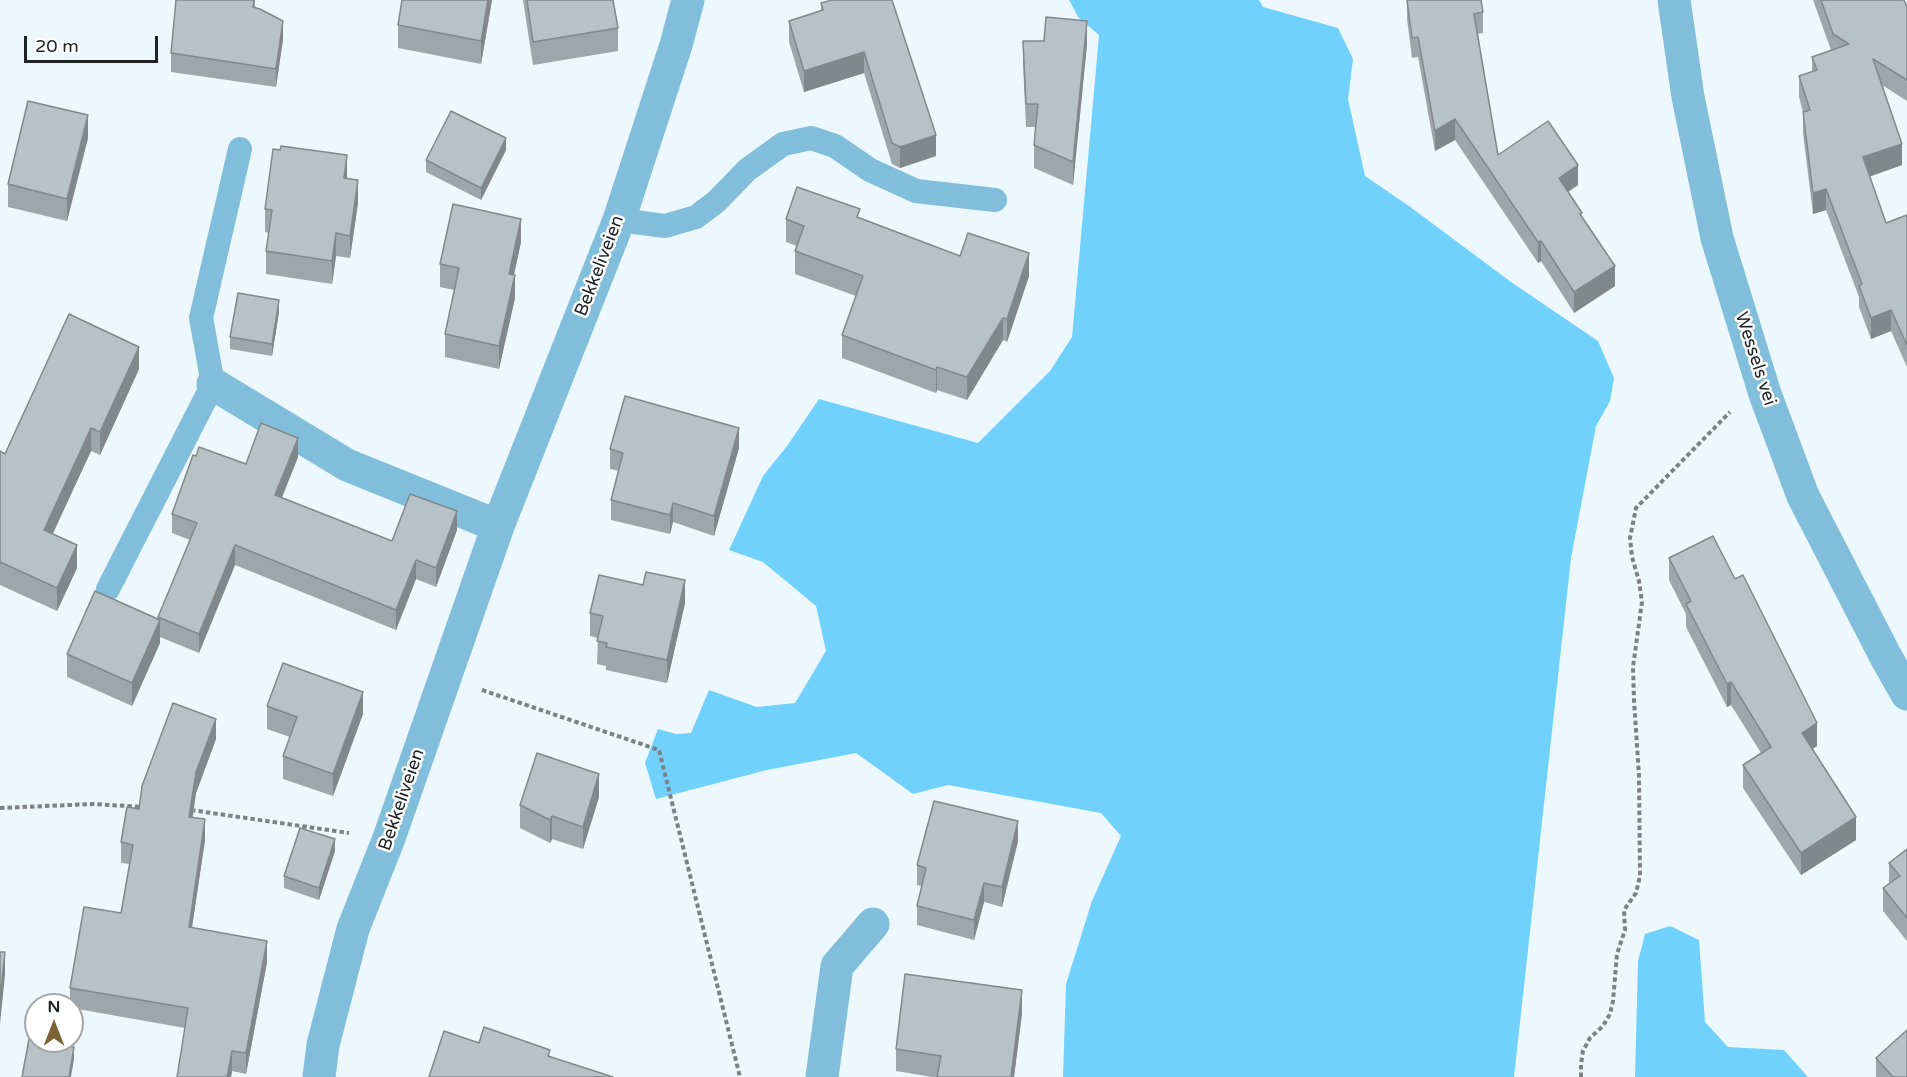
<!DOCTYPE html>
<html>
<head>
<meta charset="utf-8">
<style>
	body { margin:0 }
	#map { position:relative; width:1907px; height:1077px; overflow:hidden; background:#edf8fe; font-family:"Varela Round",sans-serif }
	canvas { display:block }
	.north { position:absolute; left:24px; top:993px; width:60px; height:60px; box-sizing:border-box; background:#fff; border:2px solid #a5a7a7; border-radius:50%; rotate:0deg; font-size:16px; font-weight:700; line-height:24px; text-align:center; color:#1e2224 }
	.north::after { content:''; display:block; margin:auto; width:21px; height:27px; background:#7d6334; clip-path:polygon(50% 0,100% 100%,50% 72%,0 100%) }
	.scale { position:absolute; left:24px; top:36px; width:134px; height:27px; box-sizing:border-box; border:3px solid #1e2224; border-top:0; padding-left:8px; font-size:18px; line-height:21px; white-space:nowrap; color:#1e2224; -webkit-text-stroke:4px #fff; paint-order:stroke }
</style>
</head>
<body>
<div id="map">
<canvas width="1907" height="1077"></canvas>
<div class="north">N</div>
<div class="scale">20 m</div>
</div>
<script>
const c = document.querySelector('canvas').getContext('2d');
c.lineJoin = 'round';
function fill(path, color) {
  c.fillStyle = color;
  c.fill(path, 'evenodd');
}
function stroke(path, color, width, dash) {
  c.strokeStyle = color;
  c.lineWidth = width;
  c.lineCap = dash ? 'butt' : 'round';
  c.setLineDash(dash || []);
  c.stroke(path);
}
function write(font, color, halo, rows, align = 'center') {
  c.font = font + ' "Varela Round",sans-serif';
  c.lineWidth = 5;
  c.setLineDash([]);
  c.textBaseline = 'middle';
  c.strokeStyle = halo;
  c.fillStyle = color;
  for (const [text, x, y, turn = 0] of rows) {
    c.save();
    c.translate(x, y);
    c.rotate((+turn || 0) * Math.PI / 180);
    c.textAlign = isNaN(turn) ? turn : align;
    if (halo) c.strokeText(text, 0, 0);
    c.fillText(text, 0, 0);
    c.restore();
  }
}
fill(new Path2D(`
	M1069 0H1259L1263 7 1338 28 1353 59 1348 99 1365 176 1409 206 1511 282 1598 341 1614 378 1610 401 1596 426 1571 558 1514 1077H1063L1066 984 1092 901 1121 836 1101 813 948 785 913 794 856 753 767 770 656 799 645 763 658 729 676 734 691 733 709 690 757 707 795 703 826 651 816 606 763 562 729 550 763 476 787 446 819 399 978 443 1050 371 1072 337 1099 35 1078 17Z
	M1670 926 1699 940 1705 1022 1728 1047 1784 1050 1808 1077H1635L1638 961 1645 934Z`), '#71d1fd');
stroke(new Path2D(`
	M482 690 659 750 740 1077
	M0 808 93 804 144 807
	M191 810 349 833
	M1581 1077V1064L1583 1051 1590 1038 1603 1026 1610 1014 1613 1001 1617 954 1625 930 1624 910 1636 893 1640 876 1639 776 1634 700 1633 667 1642 602 1639 581 1632 557 1630 538 1636 508 1730 412`), '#7b8286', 4, [4.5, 3]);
stroke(new Path2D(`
	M619 220 665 226 696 217 717 201 747 170 783 144 811 138 835 146 870 170 916 191 995 200
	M108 589 213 384 201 318 240 149`), '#80bedc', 24);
stroke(new Path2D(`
	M1674 0 1688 97 1717 238 1765 394 1803 496 1886 657 1907 694
	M213 384 347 465 498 526
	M319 1077 323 1045 353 929 389 838 498 526 619 220 676 45 688 0
	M822 1077 837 966 873 924`), '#80bedc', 33);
fill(new Path2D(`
	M255 0V8L283 39 276 87 171 72V53Z
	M492 0 481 64 398 48V25Z
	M523 0H613L618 28V51L533 65Z
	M832 0 936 156 900 168 892 164 864 73 804 92 789 42V21L821 11V3Z
	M1407 0 1483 12V33L1477 34 1498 155 1578 185 1568 192 1582 217 1615 286 1574 313 1541 261 1538 263 1455 140 1435 151 1418 57 1412 58 1407 19Z
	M1813 0H1904L1907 7V101L1882 85 1902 165 1870 176 1886 223 1907 215V367L1891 331 1871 339 1859 307V297L1826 210 1813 214 1803 133V112L1799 97V76L1812 72V57L1831 50Z
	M1023 41H1044L1087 44 1073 185 1034 168V145L1035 127H1026L1023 64Z
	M88 138 67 221 8 207V184Z
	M506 150 481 200 426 172V160Z
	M347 179 358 203 350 258 336 256 332 284 266 274V251L269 233 265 232V209Z
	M860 218 960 256 1029 276 1007 342 1003 340 967 400 937 390 936 393 842 358V335L856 296 795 274V251L797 246 786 242V219Z
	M521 242 514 275 515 298 499 369 445 357V334L454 290 440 287V264Z
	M279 312 272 356 230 349V337Z
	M139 369 100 455 91 451 52 534 77 568 57 611 0 585V451L5 454Z
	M739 448 714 536 673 522 670 534 611 520V500L619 471 610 469V449Z
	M298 457 282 498 392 541 457 530 436 587 416 579 396 630 235 565 199 653 160 637V643L132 706 67 677V654L158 619 190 540 172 533V514L246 464Z
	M1669 558 1817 746 1812 749 1856 840 1801 875 1743 788V765L1761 753 1731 705 1727 707 1686 627V614L1669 580Z
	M685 603 667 683 606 670V666L597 664 598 638 590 636V613Z
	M267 706 363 714 333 796 283 779V756L290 737 267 729Z
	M216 739 196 793 193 817 205 840 192 927 267 962 246 1074 232 1071 231 1077H177L185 1028 72 1008V1005H70V988L121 913 130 864 121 863V842L139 809Z
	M599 797 583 849 552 839 550 843 520 828V805Z
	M1018 841 1002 907 984 902 974 940 917 925V906L922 886 917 885V865Z
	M1907 849V941L1883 911V888L1889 884V863Z
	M335 851 319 900 284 888V876Z
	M1022 1013 1014 1077H932L896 1071V1049Z
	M1876 1058 1907 1077H1876Z`), '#9da7ab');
fill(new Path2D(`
	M488 0H492L481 64V41Z
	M283 21V39L276 87V69Z
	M1087 21V44L1073 185V162Z
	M864 52V73L804 92V71Z
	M88 115V138L67 221V199Z
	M1455 119V140L1435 151V131Z
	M936 135V156L900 168V147Z
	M506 138V150L481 200V188Z
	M1902 144V165L1863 179V157Z
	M347 155V178L344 201V178Z
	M1578 165V185L1559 198V178Z
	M358 180V203L350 258V236Z
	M1826 189V210L1813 214V193Z
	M521 219V242L509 297V274Z
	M336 233V256L332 284V261Z
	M1541 241V261L1538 263V242Z
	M1029 253V276L1007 342V319Z
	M1615 266V286L1574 313V292Z
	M515 275V298L499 369V346Z
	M279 300V312L272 356V344Z
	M1891 310V331L1871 339V318Z
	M1003 318V340L967 400V377Z
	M139 347V369L100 455V432Z
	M937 367V390L936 393V370Z
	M91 428V451L44 553V530Z
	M739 428V448L714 536V516Z
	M298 438V457L275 514V495Z
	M673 503V522L670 534V515Z
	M457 511V530L436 587V568Z
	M77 545V568L57 611V588Z
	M235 545V565L199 653V634Z
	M416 560V579L396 630V610Z
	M685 580V603L667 683V660Z
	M160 620V643L132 706V683Z
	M1731 682V705L1727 707V684Z
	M363 692V714L333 796V774Z
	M216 719V739L196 793 189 837V817L196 772Z
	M1817 723V746L1802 756V733Z
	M599 774V797L583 849V827Z
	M552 816V839L550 843V820Z
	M1856 817V840L1801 875V853Z
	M205 819V840L189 947V927Z
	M1018 821V841L1002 907V887Z
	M335 839V851L319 900V888Z
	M984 883V902L974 940V920Z
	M267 941V962L246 1074V1053Z
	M5 952V975L0 1024V1001Z
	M1022 990V1013L1014 1077H1011Z
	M74 1047V1059L71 1077H69Z
	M232 1051V1071L231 1077H227Z`), '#80888b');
const building = new Path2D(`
	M176 0H254L253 7 260 9 283 21 276 69 171 53Z
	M402 0H488L481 41 398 25Z
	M527 0H613L618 28 533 42Z
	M832 0H892L936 135 900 147 892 143 864 52 804 71 789 21 823 10 821 3Z
	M1407 0H1481L1483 12 1474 14 1498 155 1548 121 1578 165 1559 178 1582 213 1580 214 1615 266 1574 292 1541 241 1538 242 1455 119 1435 131 1418 37 1412 38Z
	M1821 0H1904L1907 7V80L1873 59 1902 144 1863 157 1886 223 1907 215V345L1891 310 1871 318 1859 286 1862 284 1826 189 1813 193 1803 112 1810 110 1799 76 1817 70 1812 57 1849 44 1833 34Z
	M1046 17 1087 21 1073 162 1034 145 1038 104H1026L1023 41H1044Z
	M28 101 88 115 67 199 8 184Z
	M451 111 506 138 481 188 426 160Z
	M281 146 347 155 344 178 358 180 350 236 336 233 332 261 266 251 272 210 265 209 273 149 280 150Z
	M797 187 860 209 857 217 960 256 968 233 1029 253 1007 319 1003 318 967 377 937 367 936 370 842 335 863 276 795 251 804 226 786 219Z
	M453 204 521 219 509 274 515 275 499 346 445 334 459 268 440 264Z
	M238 293 279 300 272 344 230 337Z
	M69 314 139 347 100 432 91 428 44 530 77 545 57 588 0 562V451L5 454Z
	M625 396 739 428 714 516 673 503 670 515 611 500 623 453 610 449Z
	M261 423 298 438 275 495 392 541 410 494 457 511 436 568 416 560 396 610 235 545 199 634 158 617 197 523 172 514 193 455 196 456 199 447 246 464Z
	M1713 536 1735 579 1743 575 1817 723 1802 733 1856 817 1801 853 1743 765 1771 747 1731 682 1727 684 1686 604 1691 601 1669 558Z
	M646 572 685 580 667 660 606 647 607 643 597 641 603 616 590 613 599 575 643 585Z
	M95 591 160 620 132 683 67 654Z
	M283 663 363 692 333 774 283 756 297 717 267 706Z
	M173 703 216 719 196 772 189 817 205 819 189 927 267 941 246 1053 232 1051 227 1077H177L188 1008 70 988 84 907 121 913 133 845 121 842 127 807 139 809 142 786Z
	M537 753 599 774 583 827 552 816 550 820 520 805Z
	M934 801 1018 821 1002 887 984 883 974 920 917 906 926 868 917 865Z
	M300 828 335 839 319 888 284 876Z
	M1907 849V918L1883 888 1900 876 1889 863Z
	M0 952H5L0 1001Z
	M905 974 1022 990 1011 1077H937L941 1056 896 1049Z
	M484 1027 550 1050 548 1056 613 1077H429L444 1031 479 1043Z
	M1907 1030V1077H1893L1876 1058Z
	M29 1039 36 1040V1041H42L74 1047 69 1077H22Z`);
fill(building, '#b7c2c7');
stroke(building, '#80888b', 1.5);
write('18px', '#1e2224', '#fff', [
	["Bekkeliveien",600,266,-69],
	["Wessels vei",1755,359,72],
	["Bekkeliveien",402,800,-71]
]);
</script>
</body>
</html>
